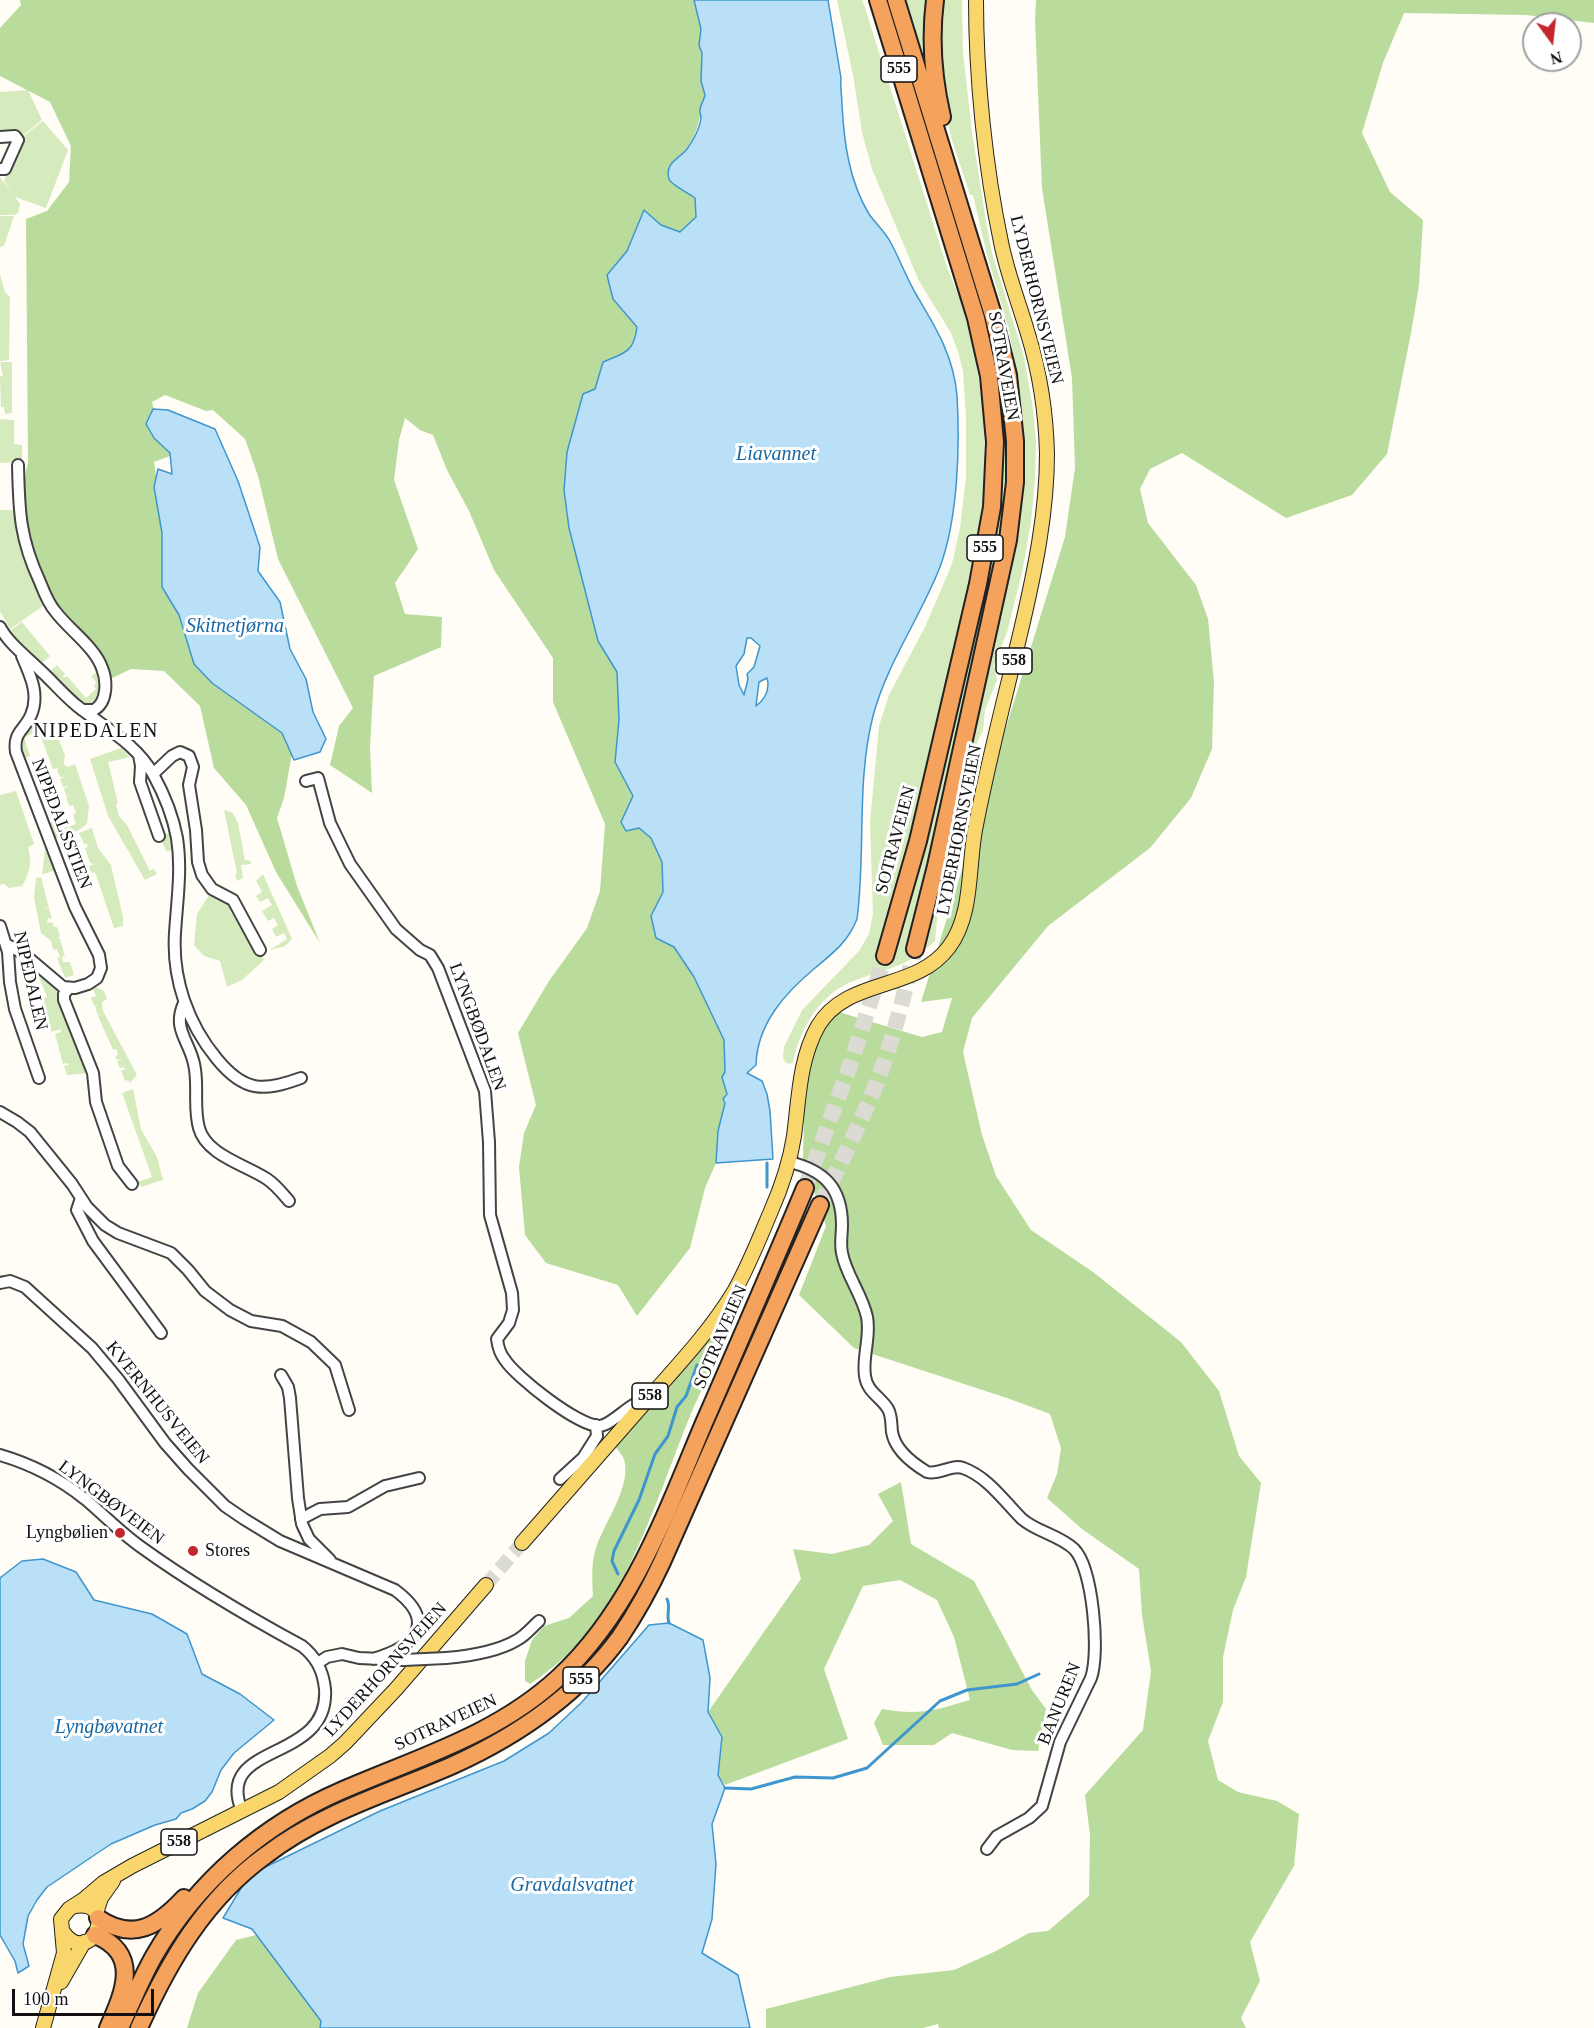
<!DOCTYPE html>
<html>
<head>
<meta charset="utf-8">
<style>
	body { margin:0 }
	#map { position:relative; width:1594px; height:2028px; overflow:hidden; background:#fffdf5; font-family:"Times New Roman",serif }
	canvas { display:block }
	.north { position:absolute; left:1522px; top:12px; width:60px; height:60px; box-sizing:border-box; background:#fff; border:2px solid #a0a0a0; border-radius:50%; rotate:165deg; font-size:16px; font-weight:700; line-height:24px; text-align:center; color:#111 }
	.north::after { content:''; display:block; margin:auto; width:21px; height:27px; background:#c4262e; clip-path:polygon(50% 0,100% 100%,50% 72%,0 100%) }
	.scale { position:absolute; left:12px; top:1989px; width:142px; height:27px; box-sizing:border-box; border:3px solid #111; border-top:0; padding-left:8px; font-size:18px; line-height:21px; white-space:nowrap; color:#111; -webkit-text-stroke:4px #fff; paint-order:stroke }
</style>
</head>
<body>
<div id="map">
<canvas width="1594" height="2028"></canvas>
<div class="north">N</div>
<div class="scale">100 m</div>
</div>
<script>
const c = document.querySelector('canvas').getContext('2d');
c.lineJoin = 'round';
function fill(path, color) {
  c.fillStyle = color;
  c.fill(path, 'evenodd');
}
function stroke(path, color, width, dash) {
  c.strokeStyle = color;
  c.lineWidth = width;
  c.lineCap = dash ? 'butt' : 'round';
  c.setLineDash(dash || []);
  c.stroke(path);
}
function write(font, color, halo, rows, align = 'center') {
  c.font = font + ' "Times New Roman",serif';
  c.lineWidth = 6;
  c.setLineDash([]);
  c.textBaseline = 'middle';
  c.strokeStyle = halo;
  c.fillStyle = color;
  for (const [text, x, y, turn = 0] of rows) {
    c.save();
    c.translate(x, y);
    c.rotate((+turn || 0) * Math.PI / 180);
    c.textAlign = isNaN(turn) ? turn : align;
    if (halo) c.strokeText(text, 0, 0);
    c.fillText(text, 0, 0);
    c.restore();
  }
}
fill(new Path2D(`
	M837 0H862L864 5 948 270 961 301 973 346 980 386 984 417 985 482 980 522 971 578 914 823 895 893 879 942V955L942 777H940L1001 474 933 150 886 0H889L990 328 1000 371 1009 458 1000 544 939 816 911 926 909 939 957 808 1018 534 1025 475 1020 395 1009 330 987 255 973 195H970L951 137 941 89V0H962L963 53 972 132 986 221 992 253 1024 357 1033 409 1036 442 1035 479 1031 522 1022 573 1007 632 994 665 997 680 985 710 983 730 977 743V761L973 767 966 787V793L957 830 953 861 949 868V874L938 907 935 941C906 968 890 967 856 980 821 992 800 1028 793 1062L790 1064 786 1063 783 1058 784 1047 802 1010 859 951 869 934 873 914 870 822 879 726 889 695 925 627 952 564 960 528 966 478V418L963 371 958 352 951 333 919 281 872 169 862 132 853 75Z
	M904 0H929L928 68 925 69Z
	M28 90 42 120 22 136 0 135V92Z
	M43 121 68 150 46 208 15 197 20 204 18 213 14 215H0V177L13 195 4 181 22 137Z
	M0 216H14L4 246 0 247Z
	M0 274 5 292 10 297 9 360 0 361Z
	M0 362H12V413L5 414 4 407H1L0 376H3Z
	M0 419 14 420V444L22 445V462L0 463Z
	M0 510H15C14 544 31 575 43 606L10 629 0 611Z
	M22 622 50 656 41 664 15 639 11 630Z
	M57 665 65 674 63 676 64 678 67 676 86 698 96 689 94 687 96 682 91 676 100 670C102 683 101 701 87 706L78 701 49 672Z
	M34 717 39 731 45 730 49 739 58 737 65 755 64 765 68 767 75 764 89 806 87 824 77 831 53 839 47 823 59 820 60 823 56 824V827L61 826 62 829 76 824 73 815 76 813 73 805 69 806 66 797 70 795 66 796 64 789 69 786 63 787 60 779 64 777H60L57 770 59 768 53 769 39 732 24 737 30 756 22 760 19 737Z
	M121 748 130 757 108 762 118 803 116 804 119 816 127 825 150 871 154 869 157 874 145 880 108 816 90 759Z
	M16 791 34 844 28 847C32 863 30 872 22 886L9 888 4 884 0 885V795Z
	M224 810 233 813 238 823 245 860 251 861V864L241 865 243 878 237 881 235 875 237 873Z
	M92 828 98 848 111 865 123 917V926L114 928 95 872 91 873 89 866 94 864 90 863 85 848 88 847 87 844H84L79 833Z
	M172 832 174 849 167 852 160 838 161 836Z
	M49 847 58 870 42 874 45 849Z
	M263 874 292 939 285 946 270 950 287 939 284 933 276 937 272 929 278 925 274 918 268 921 262 911 272 905 268 898 260 902 256 896 262 892 256 881Z
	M41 877 49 908 43 909H49L52 919 48 918 47 923 52 922 54 927H57L60 937H57L60 939 65 956 62 957 63 962H70L74 975 65 978 57 958 60 957 57 949 53 950 51 941 41 933 34 898 36 878Z
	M211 892 232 905 264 960 242 980 227 987 220 961 204 956 194 945 197 914Z
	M44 976 55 988 89 1073 67 1075 64 1066 69 1065 68 1063 63 1064 55 1034 61 1032V1029L51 1032 42 999 47 997 39 977Z
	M91 985 104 991 107 999 102 1002 103 1011 137 1075 130 1083 128 1080 125 1081 121 1070H125L124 1067 120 1068 117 1062 121 1059 117 1060 115 1056 118 1055 116 1049 113 1050 98 1016 102 1014 98 1015 95 1007 98 1005 94 1006 91 998 96 996 93 989 88 991 87 988Z
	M133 1089 141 1129 157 1157 163 1180 141 1187 138 1182 152 1177 122 1093Z`), '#d5ebbd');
fill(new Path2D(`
	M20 0H694L701 29 699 45 702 53 701 81 705 95C698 120 699 142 675 159L679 186 687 191 697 201 696 217 680 233 661 225 644 211 627 251 607 274 613 299 637 327C634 352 625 353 603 362L595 389 567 452 564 489 569 528 598 641 617 672 619 720 615 762 633 796 639 828 651 838 662 862 663 892 651 916 656 938 674 946 694 977 724 1040 727 1094 718 1131 716 1163 705 1188 690 1248 637 1316 618 1285 546 1263 525 1235 519 1167 524 1133 536 1105 518 1033 549 981 587 928 600 891 605 824 553 702V658L494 570 469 511 447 470 433 435 420 430 405 418 399 440 394 480 418 549 395 583 405 614 442 617 441 647 374 676 370 747 372 793 330 765 339 726 353 708 278 559 258 476 245 439 213 410 206 411 165 395 152 402 159 429 176 448 170 456 154 462 164 531 296 731 284 798 277 818 297 886 320 943 276 872 246 805 214 768 200 706 164 671 131 669 104 682 85 651 39 595 22 490 28 462 26 219 47 211 69 182 71 146 50 102 0 76V28L21 5Z
	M1036 0H1594V23L1526 15 1404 13 1383 63 1362 133 1390 192 1423 220 1419 285 1411 333 1387 454 1352 495 1286 518 1182 453 1150 469 1140 489 1148 523 1196 585 1208 619 1214 682 1212 749 1191 798 1150 848 1048 926 972 1018 963 1052 982 1135 996 1176 1031 1230 1093 1272 1181 1342 1219 1391 1239 1456 1261 1483 1246 1577 1233 1610 1223 1657V1702L1208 1741 1218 1780 1238 1792 1277 1801 1299 1814 1294 1866 1250 1942 1260 1981 1241 2018 1246 2028H939L938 2024 923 2028H766V2009L890 1977 954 1970 996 1951 1029 1933 1048 1931 1089 1896 1090 1835 1085 1795 1143 1730 1151 1671 1142 1615 1139 1569 1082 1529 1047 1498 1057 1474 1061 1448 1050 1414 1010 1399 854 1348 799 1295 826 1226 803 1159 805 1070 822 1007 922 1037 942 1032 952 998 921 1002 1065 537 1075 468 1072 378 1042 188 1035 21Z
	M729 1320 732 1324 728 1338C714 1366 699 1393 688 1421 650 1515 621 1626 530 1684L525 1681V1661L532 1640 544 1626 569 1618 593 1596C592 1579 591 1561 597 1545 605 1522 634 1482 623 1457 621 1454 618 1450 615 1446L695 1358 723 1323Z
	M901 1482 911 1544 974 1581 1032 1690 1046 1709 1038 1751 1012 1750 952 1733 934 1745H883L874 1723 882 1709C919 1716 935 1710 970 1700L954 1637 937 1600 900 1580 863 1586 824 1669 848 1739 725 1785 718 1775 722 1737 708 1712 801 1579 793 1549 832 1554 869 1545 893 1521 878 1494Z
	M256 1935 321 2021 320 2028H187L198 1993 236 1940Z`), '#b9dc9c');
const water = new Path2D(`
	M694 0H828L841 78C840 88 842 95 842 105 844 142 849 181 869 214 876 224 885 232 891 243 900 260 907 279 917 296 936 328 954 357 957 396 960 447 958 518 940 567 920 618 887 663 873 716 856 783 866 852 857 919 848 942 833 953 815 968 785 993 757 1024 756 1065L747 1073 762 1081 767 1094 770 1111 773 1159 716 1163 718 1131 725 1103 723 1099 727 1094 722 1077 725 1072 724 1040 694 977 674 947 656 938 651 916 663 892 662 862 651 838 639 828 626 831 621 822 633 796 615 762 619 720 617 672 598 641 569 528 564 490 567 452 583 394 595 389 603 362C625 353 634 352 637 327L613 299 607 275 627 251 644 210 661 225 680 232 696 217 695 198C689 193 671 185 669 179 664 163 680 158 687 149 693 141 700 128 701 118 701 111 699 116 700 109 701 104 704 100 705 95L701 81 702 53 699 45 701 29ZM747 638H751L760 646 754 667 747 674 748 679 744 695 739 685 736 666 744 654ZM767 678C770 689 765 699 756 706L759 682Z
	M153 409 168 410 215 429 238 481 260 547 258 571 280 602 290 649 306 679 313 712 326 739 320 752 294 760 282 733 212 683 194 664 179 615 162 587V533L154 487 158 469 172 474 170 453 154 438 146 424Z
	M43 1559 76 1572 94 1600 152 1614 187 1634 202 1674 240 1694 274 1720 234 1753 221 1770 212 1792 205 1801 192 1809 181 1813 176 1819 155 1825 111 1844 47 1887 37 1900 28 1916 23 1944 29 1966 18 1973 15 1961 0 1935V1578L22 1561Z
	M669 1623 703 1640 710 1678 708 1712 722 1737 718 1775 725 1788 712 1824 716 1864 712 1919 702 1953 738 1975 750 2028H320L321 2021 252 1929 223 1918 249 1875 380 1811 504 1761 549 1733 582 1702 649 1625Z`);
fill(water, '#b9e0f7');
stroke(water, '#3f96cf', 1.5);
stroke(new Path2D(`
	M767 1187V1163
	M618 1574 612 1561 614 1551 639 1500 655 1454 668 1436 677 1407 686 1396 697 1365
	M667 1599C671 1607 666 1614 669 1623
	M725 1788 751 1789 795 1777 833 1778 867 1768 940 1701 967 1690 1017 1684 1039 1674`), '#3f96cf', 3);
stroke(new Path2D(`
	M486 1585 522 1543`), '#dbdad3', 14, [14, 7]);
stroke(new Path2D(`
	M805 1188 852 1060 885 956
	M820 1205C841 1162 863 1119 880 1074 895 1033 905 991 915 949`), '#dbdad3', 16, [16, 8]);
const minor = new Path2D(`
	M0 137 15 136 18 140 5 169H0
	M18 465C19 513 20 539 40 582 44 592 48 603 55 611 68 629 95 647 102 668 107 680 108 702 94 710H82
	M0 627C9 644 26 656 40 670 52 681 63 694 76 705 102 726 137 744 153 774 164 794 173 816 177 838 182 870 177 901 175 933 172 979 188 1024 217 1059 244 1092 263 1092 301 1078
	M139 755 141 766 140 782 159 836
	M153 774 172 756 180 752 189 756 193 767 189 785 196 830 198 862 202 875 212 889 233 900 260 950
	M306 781 318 778 330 823 350 864 396 929 420 950 430 955 438 968 485 1091 489 1142 490 1215 512 1293 513 1310 509 1323 497 1339C498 1347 500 1354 505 1360 516 1377 579 1427 600 1426 610 1425 625 1409 635 1404L640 1408
	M0 926 8 952 10 982 15 1009 39 1078
	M6 944 24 954 63 987 75 988 88 984 97 978 101 968 99 955 75 907 16 752C13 732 24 731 31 715 40 694 30 675 22 656
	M69 988 64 994V1000L93 1073 96 1102 118 1166 132 1184
	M184 1003C172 1029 189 1040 194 1064 199 1084 193 1107 199 1128 206 1155 246 1165 267 1179 276 1185 282 1193 289 1201
	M0 1112 17 1122 30 1132 72 1184 87 1207 105 1225 118 1233 171 1253 188 1270 205 1291 230 1310 251 1321 282 1326 311 1342 335 1365 349 1410
	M789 1162C824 1170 842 1188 842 1225 842 1234 840 1244 842 1253 846 1275 862 1294 867 1317 871 1337 862 1356 865 1376 867 1392 881 1397 888 1409 892 1416 891 1424 892 1432 895 1450 912 1463 927 1472 940 1475 951 1464 963 1468 988 1477 1004 1501 1022 1519 1037 1532 1059 1535 1074 1549 1093 1568 1100 1653 1091 1678L1060 1742 1042 1806 1029 1818 997 1836 987 1849
	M81 1198 77 1210 93 1241 161 1333
	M0 1283 10 1281 25 1287 92 1348 118 1379 165 1443 188 1469 225 1506 244 1519 280 1541 395 1590C438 1622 415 1647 373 1659
	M281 1375 288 1387 290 1398 298 1498 302 1524 309 1539 330 1560
	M0 1455C31 1464 60 1479 85 1499 104 1515 121 1533 141 1547 192 1584 247 1616 302 1646 316 1657 323 1670 325 1689 330 1764 213 1741 242 1811
	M590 1465 583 1458 597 1436 596 1425
	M560 1479 583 1458
	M301 1519 320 1509 348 1507 385 1486 419 1478
	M446 1658C469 1656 497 1652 517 1640 526 1635 531 1628 539 1621
	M318 1663 327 1657 342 1654 359 1658 404 1660`);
const major = new Path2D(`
	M522 1543C564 1495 606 1447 648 1399 679 1364 711 1330 735 1290 749 1265 760 1237 771 1211 782 1186 790 1162 794 1136 799 1099 799 1060 818 1026 847 977 916 992 949 947 973 915 968 868 975 830 988 761 1006 694 1022 626 1035 570 1047 512 1047 454 1046 413 1040 373 1028 334 1019 303 1007 273 1001 242 985 167 976 77 976 0
	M96 1913 101 1898 113 1881
	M63 1932C90 1970 121 1900 75 1906
	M61 1982 84 1942
	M43 2028 64 1953 61 1919 69 1909 83 1900 103 1883 132 1866 279 1792 330 1756 345 1743 396 1689 486 1585`);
const highway = new Path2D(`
	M878 0 976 318 989 376 995 442 992 507 978 584 918 841 885 956
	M896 0 993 315 1008 375 1015 441V482L1008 540 936 866 915 949
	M935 0C930 39 933 78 942 117
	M98 1918C133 1942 158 1926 184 1898
	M95 1935C142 1954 123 1994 108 2028
	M120 2028C131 2004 141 1979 154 1956 197 1881 264 1824 343 1790 419 1757 496 1735 558 1678 632 1610 666 1513 704 1423 738 1345 772 1267 805 1188
	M139 2028C169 1961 205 1899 266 1855 322 1812 389 1793 453 1765 517 1736 578 1694 620 1637 636 1613 650 1588 662 1562L820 1205`);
stroke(minor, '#444', 14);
stroke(major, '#222', 16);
stroke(highway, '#222', 20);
stroke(minor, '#fff', 10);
stroke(major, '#f9d66b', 14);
stroke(highway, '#f5a25d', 16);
const minorBridge = new Path2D(`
	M404 1660 446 1658`);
stroke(minorBridge, '#444', 14, []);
stroke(minorBridge, '#fff', 10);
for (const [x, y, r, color] of [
	[120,1533,6,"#c4262e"],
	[193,1551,6,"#c4262e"]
]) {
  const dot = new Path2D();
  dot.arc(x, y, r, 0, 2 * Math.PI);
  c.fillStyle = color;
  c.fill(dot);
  stroke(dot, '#fff', 2);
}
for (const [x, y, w] of [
	[899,69,36],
	[985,548,36],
	[1014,661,36],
	[650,1396,36],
	[581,1680,36],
	[179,1842,36]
]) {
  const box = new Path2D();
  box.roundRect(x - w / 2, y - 13, w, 26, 4.5);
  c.fillStyle = '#fff';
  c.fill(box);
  stroke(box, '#111', 1.5);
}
write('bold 16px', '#111', null, [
	["555",899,69],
	["555",985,548],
	["558",1014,661],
	["558",650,1396],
	["555",581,1680],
	["558",179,1842]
]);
write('18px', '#111', '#fff', [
	["LYDERHORNSVEIEN",1036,300,76],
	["SOTRAVEIEN",1003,366,80],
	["NIPEDALSSTIEN",61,824,69],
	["LYDERHORNSVEIEN",960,830,-79],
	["SOTRAVEIEN",896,840,-75],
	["NIPEDALEN",30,981,77],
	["LYNGBØDALEN",477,1027,70],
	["SOTRAVEIEN",721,1337,-67],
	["KVERNHUSVEIEN",157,1403,51],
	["LYNGBØVEIEN",111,1503,37],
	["LYDERHORNSVEIEN",386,1670,-48],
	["BANUREN",1060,1704,-68],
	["SOTRAVEIEN",446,1723,-25]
]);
write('18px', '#111', '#fff', [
	["Lyngbølien",108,1533],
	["Stores",205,1551,"left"]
], 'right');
write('italic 20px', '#1768a6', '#fff', [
	["Liavannet",776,455],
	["Skitnetjørna",235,627],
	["Lyngbøvatnet",109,1728],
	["Gravdalsvatnet",572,1886]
]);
c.letterSpacing = '1.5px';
write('20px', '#111', '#fff', [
	["NIPEDALEN",96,732]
]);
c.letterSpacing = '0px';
</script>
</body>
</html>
